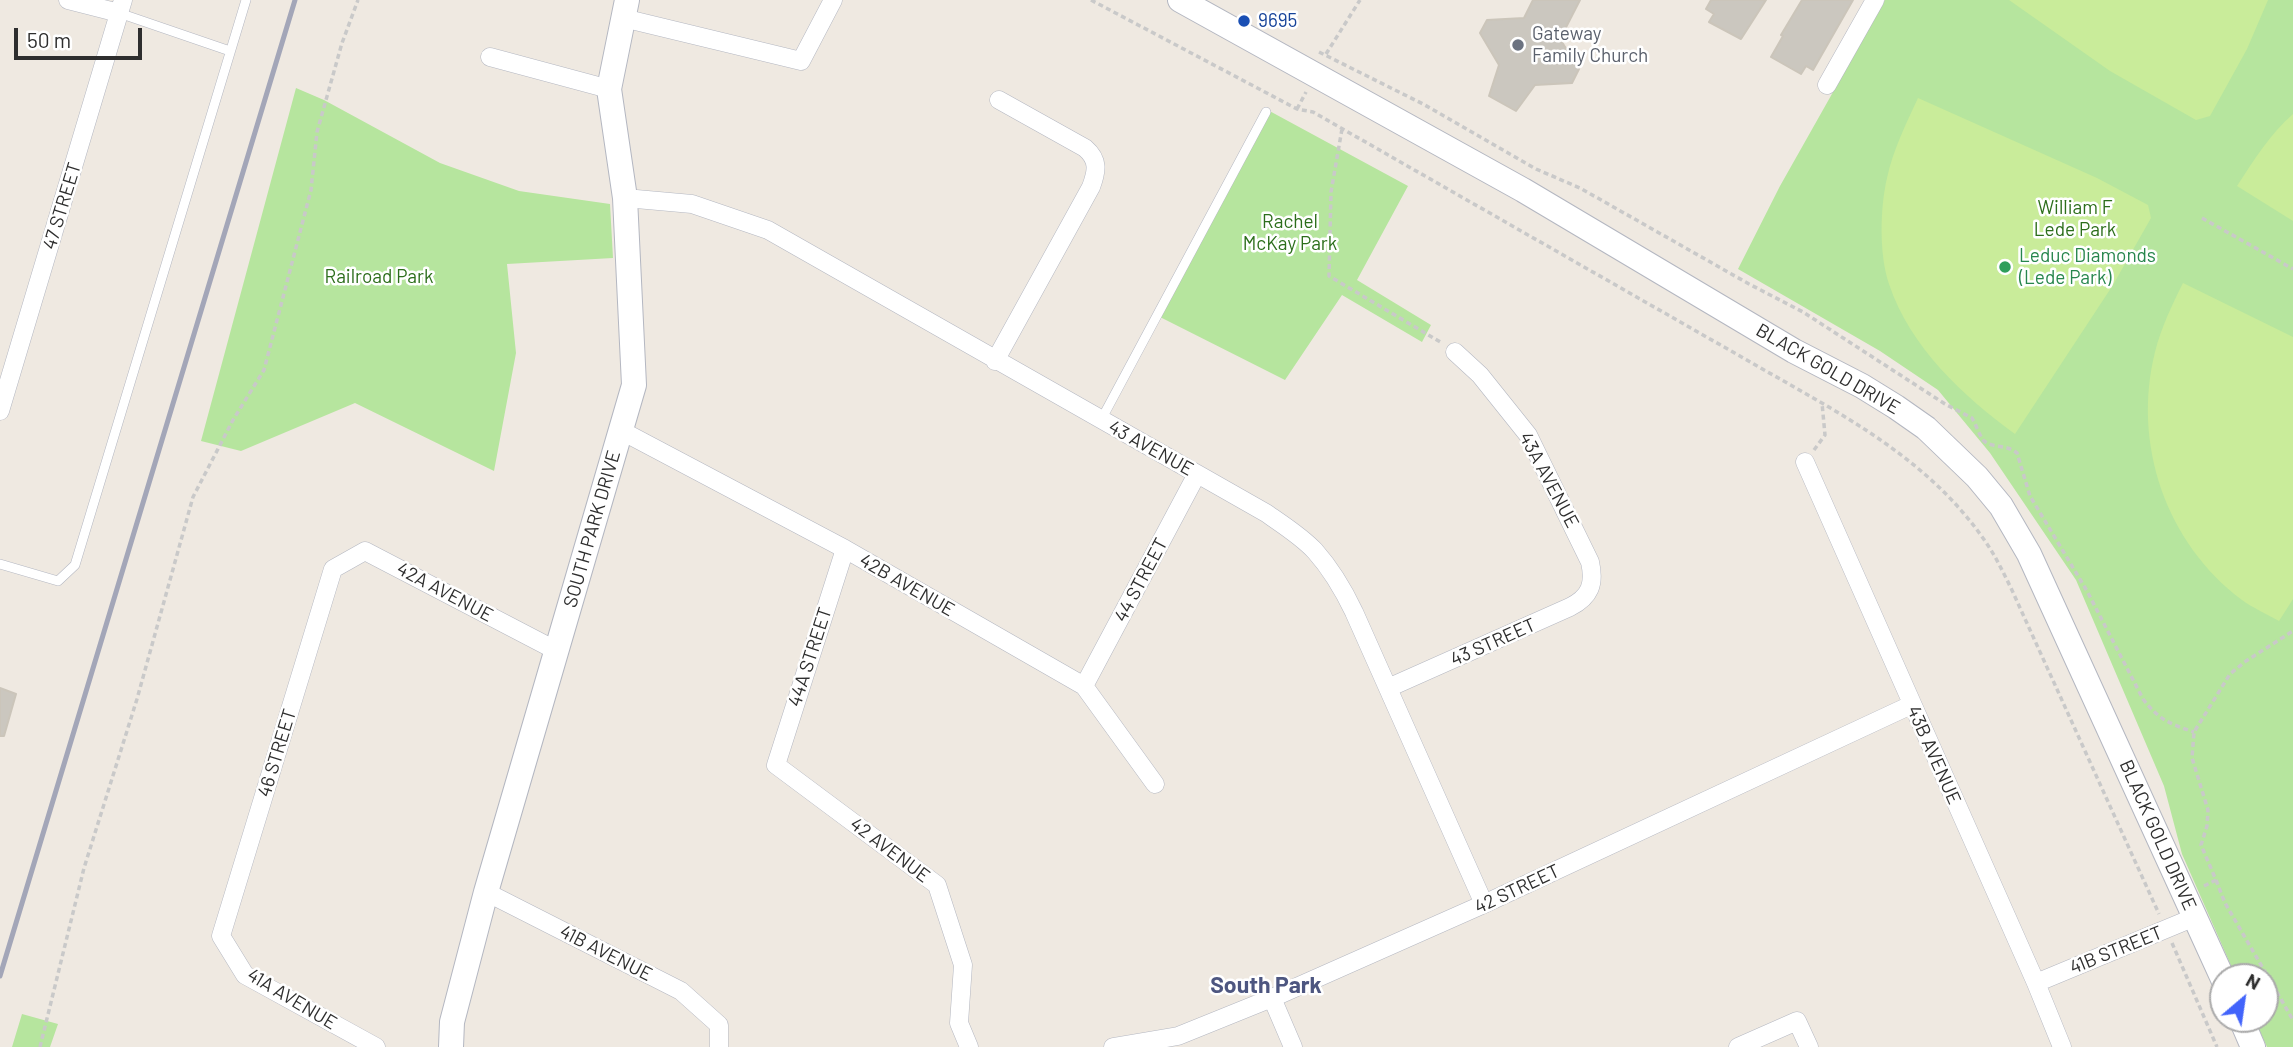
<!DOCTYPE html>
<html>
<head>
<meta charset="utf-8">
<style>
	body { margin:0 }
	#map { position:relative; width:2293px; height:1047px; overflow:hidden; background:#efe9e1; font-family:Barlow,sans-serif }
	canvas { display:block }
	.north { position:absolute; left:2209px; top:963px; width:70px; height:70px; box-sizing:border-box; background:#fff; border:2px solid #ababab; border-radius:50%; rotate:29deg; font-size:19px; font-weight:700; line-height:28px; text-align:center; color:#2e2e2e }
	.north::after { content:''; display:block; margin:auto; width:24px; height:32px; background:#4264fb; clip-path:polygon(50% 0,100% 100%,50% 72%,0 100%) }
	.scale { position:absolute; left:14px; top:28px; width:128px; height:32px; box-sizing:border-box; border:4px solid #2e2e2e; border-top:0; padding-left:9px; font-size:21px; line-height:24px; white-space:nowrap; color:#2e2e2e; -webkit-text-stroke:5px #fff; paint-order:stroke }
</style>
</head>
<body>
<div id="map">
<canvas width="2293" height="1047"></canvas>
<div class="north">N</div>
<div class="scale">50 m</div>
</div>
<script>
const c = document.querySelector('canvas').getContext('2d');
c.lineJoin = 'round';
function fill(path, color) {
  c.fillStyle = color;
  c.fill(path, 'evenodd');
}
function stroke(path, color, width, dash) {
  c.strokeStyle = color;
  c.lineWidth = width;
  c.lineCap = dash ? 'butt' : 'round';
  c.setLineDash(dash || []);
  c.stroke(path);
}
function write(font, color, halo, rows, align = 'center') {
  c.font = font + ' Barlow,sans-serif';
  c.lineWidth = 5;
  c.setLineDash([]);
  c.textBaseline = 'middle';
  c.strokeStyle = halo;
  c.fillStyle = color;
  for (const [text, x, y, turn = 0] of rows) {
    c.save();
    c.translate(x, y);
    c.rotate((+turn || 0) * Math.PI / 180);
    c.textAlign = isNaN(turn) ? turn : align;
    if (halo) c.strokeText(text, 0, 0);
    c.fillText(text, 0, 0);
    c.restore();
  }
}
fill(new Path2D(`
	M1885 0H2293V1047H2267L2254 1019H2265V977H2236L2182 854 2164 786 2076 580 1990 453 1938 390 1880 351 1738 269 1780 186Z
	M296 88 324 100 440 163 519 191 610 204 613 258 507 264 516 353 494 471 355 403 241 451 201 441Z
	M1264 108 1408 186 1357 280 1431 325 1422 342 1342 295 1285 380 1156 315Z
	M22 1014 58 1024 50 1047H12Z`), '#b6e59e');
fill(new Path2D(`
	M2009 0H2268L2247 49 2210 116 2196 120 2110 71Z
	M1918 98 2097 178 2148 205 2151 218 2113 285 2015 434C1963 396 1910 347 1889 284 1879 254 1880 208 1887 178 1893 150 1906 124 1918 98Z
	M2293 114V221L2237 186C2254 160 2270 134 2293 114Z
	M2183 283 2293 337V599L2279 621C2267 614 2253 608 2242 600 2166 543 2132 444 2155 352 2161 328 2172 305 2183 283Z`), '#c9ec9a');
const building = new Path2D(`
	M1533 0H1580L1560 39 1579 69 1572 83 1535 85 1516 111 1489 96 1499 65 1480 33 1487 20 1524 18Z
	M1711 0H1766L1741 39 1709 22 1714 14 1706 9Z
	M1802 0H1853L1813 70 1806 66 1801 74 1771 57 1783 36 1781 35Z
	M0 688 16 694 4 736H0Z`);
fill(building, '#cbc7bf');
stroke(building, '#cbc5ba', 2);
const lane = new Path2D(`
	M119 13 230 51
	M1101 420 1266 112
	M0 564 58 581 75 565 246 0`);
const street = new Path2D(`
	M68 0 119 13
	M623 18 801 61 833 0
	M490 57 609 89
	M1827 85 1875 0
	M625 198 692 204 768 230 1266 513C1283 525 1301 536 1315 551 1331 569 1344 591 1354 612L1484 904
	M995 361 1091 187C1097 171 1099 160 1085 148L999 100
	M0 411 123 0
	M620 430 845 549 1084 686 1155 784
	M1805 462 2036 983 2062 1047
	M845 549 776 765 937 885 963 965 959 1023 969 1047
	M1084 686 1197 474
	M1388 688 1570 607C1590 597 1595 584 1590 562L1528 435 1480 375 1455 352
	M486 892 681 991 719 1025V1047
	M2036 983 2195 917
	M1272 998 1293 1047
	M376 1047 245 975 221 936 333 569 365 551 557 651
	M1113 1047 1178 1036 1272 998 1484 904 1911 705
	M1738 1047 1797 1021 1809 1047`);
const secondary = new Path2D(`
	M1180 0 1523 190 1794 351 1862 386 1896 407 1926 428 1977 477 2001 506 2029 554 2223 979
	M2241 1019 2253 1047
	M451 1047 452 1022 486 892 634 385 625 198 609 89 627 0`);
stroke(lane, '#b4b7c1', 10);
stroke(street, '#b4b7c1', 19);
stroke(secondary, '#b4b7c1', 26);
stroke(new Path2D(`
	M1091 0 1297 109 1313 112 1822 403C1885 440 1943 480 1985 541 1995 555 2003 572 2011 588L2159 914
	M1319 52 1423 104 1536 169 1580 188 1749 284 1803 312 1945 404 1972 418C1976 425 1979 434 1983 440 1992 449 2007 444 2017 453L2030 496 2087 591 2143 699C2159 720 2170 724 2194 732
	M1326 54 1360 0
	M1297 109 1306 92
	M1342 129 1331 192 1329 276 1442 343
	M2202 218 2293 269
	M1814 450 1825 435 1822 403
	M2216 880 2225 903 2293 1020
	M2204 886 2216 880 2201 845 2207 826 2208 810 2192 758 2194 732 2230 674 2246 661 2293 631
	M2172 943 2217 1047
	M40 1047 84 868 137 699 193 497 233 420 264 370 311 190 317 132 342 43 358 0`), '#c9c9c9', 3.5, [5, 3.5]);
stroke(lane, '#fff', 9);
stroke(street, '#fff', 18);
stroke(secondary, '#fff', 24);
stroke(new Path2D(`
	M0 976 295 0`), '#a3a6b8', 5);
for (const [x, y, r, color] of [
	[1244,21,7,"#1a4fb4"],
	[1518,45,7,"#6b7280"],
	[2005,267,7,"#2e9e5b"]
]) {
  const dot = new Path2D();
  dot.arc(x, y, r, 0, 2 * Math.PI);
  c.fillStyle = color;
  c.fill(dot);
  stroke(dot, '#fff', 2.5);
}
write('19px', '#164399', '#fff', [
	["9695",1258,21]
], 'left');
write('19px', '#5b616d', '#fff', [
	["Gateway",1532,34],
	["Family Church",1532,56]
], 'left');
write('19px', '#2e2e2e', '#fff', [
	["47 STREET",62,206,-73],
	["BLACK GOLD DRIVE",1828,369,30],
	["43 AVENUE",1151,448,29],
	["43A AVENUE",1549,480,62],
	["SOUTH PARK DRIVE",592,529,-74],
	["44 STREET",1141,580,-62],
	["42B AVENUE",907,585,30],
	["42A AVENUE",445,592,28],
	["43 STREET",1493,642,-24],
	["44A STREET",810,657,-72],
	["46 STREET",277,753,-73],
	["43B AVENUE",1934,755,66],
	["BLACK GOLD DRIVE",2158,835,66],
	["42 AVENUE",890,850,37],
	["42 STREET",1517,889,-25],
	["41B STREET",2116,950,-22],
	["41B AVENUE",606,953,27],
	["41A AVENUE",292,999,31]
]);
write('19px', '#2c6e1b', '#fff', [
	["William F",2075,208],
	["Lede Park",2075,230],
	["Rachel",1290,222],
	["McKay Park",1290,244],
	["Railroad Park",379,277]
]);
write('19px', '#27864d', '#fff', [
	["Leduc Diamonds",2019,256],
	["(Lede Park)",2019,278]
], 'left');
write('bold 23px', '#4d5680', '#fff', [
	["South Park",1266,985]
]);
</script>
</body>
</html>
